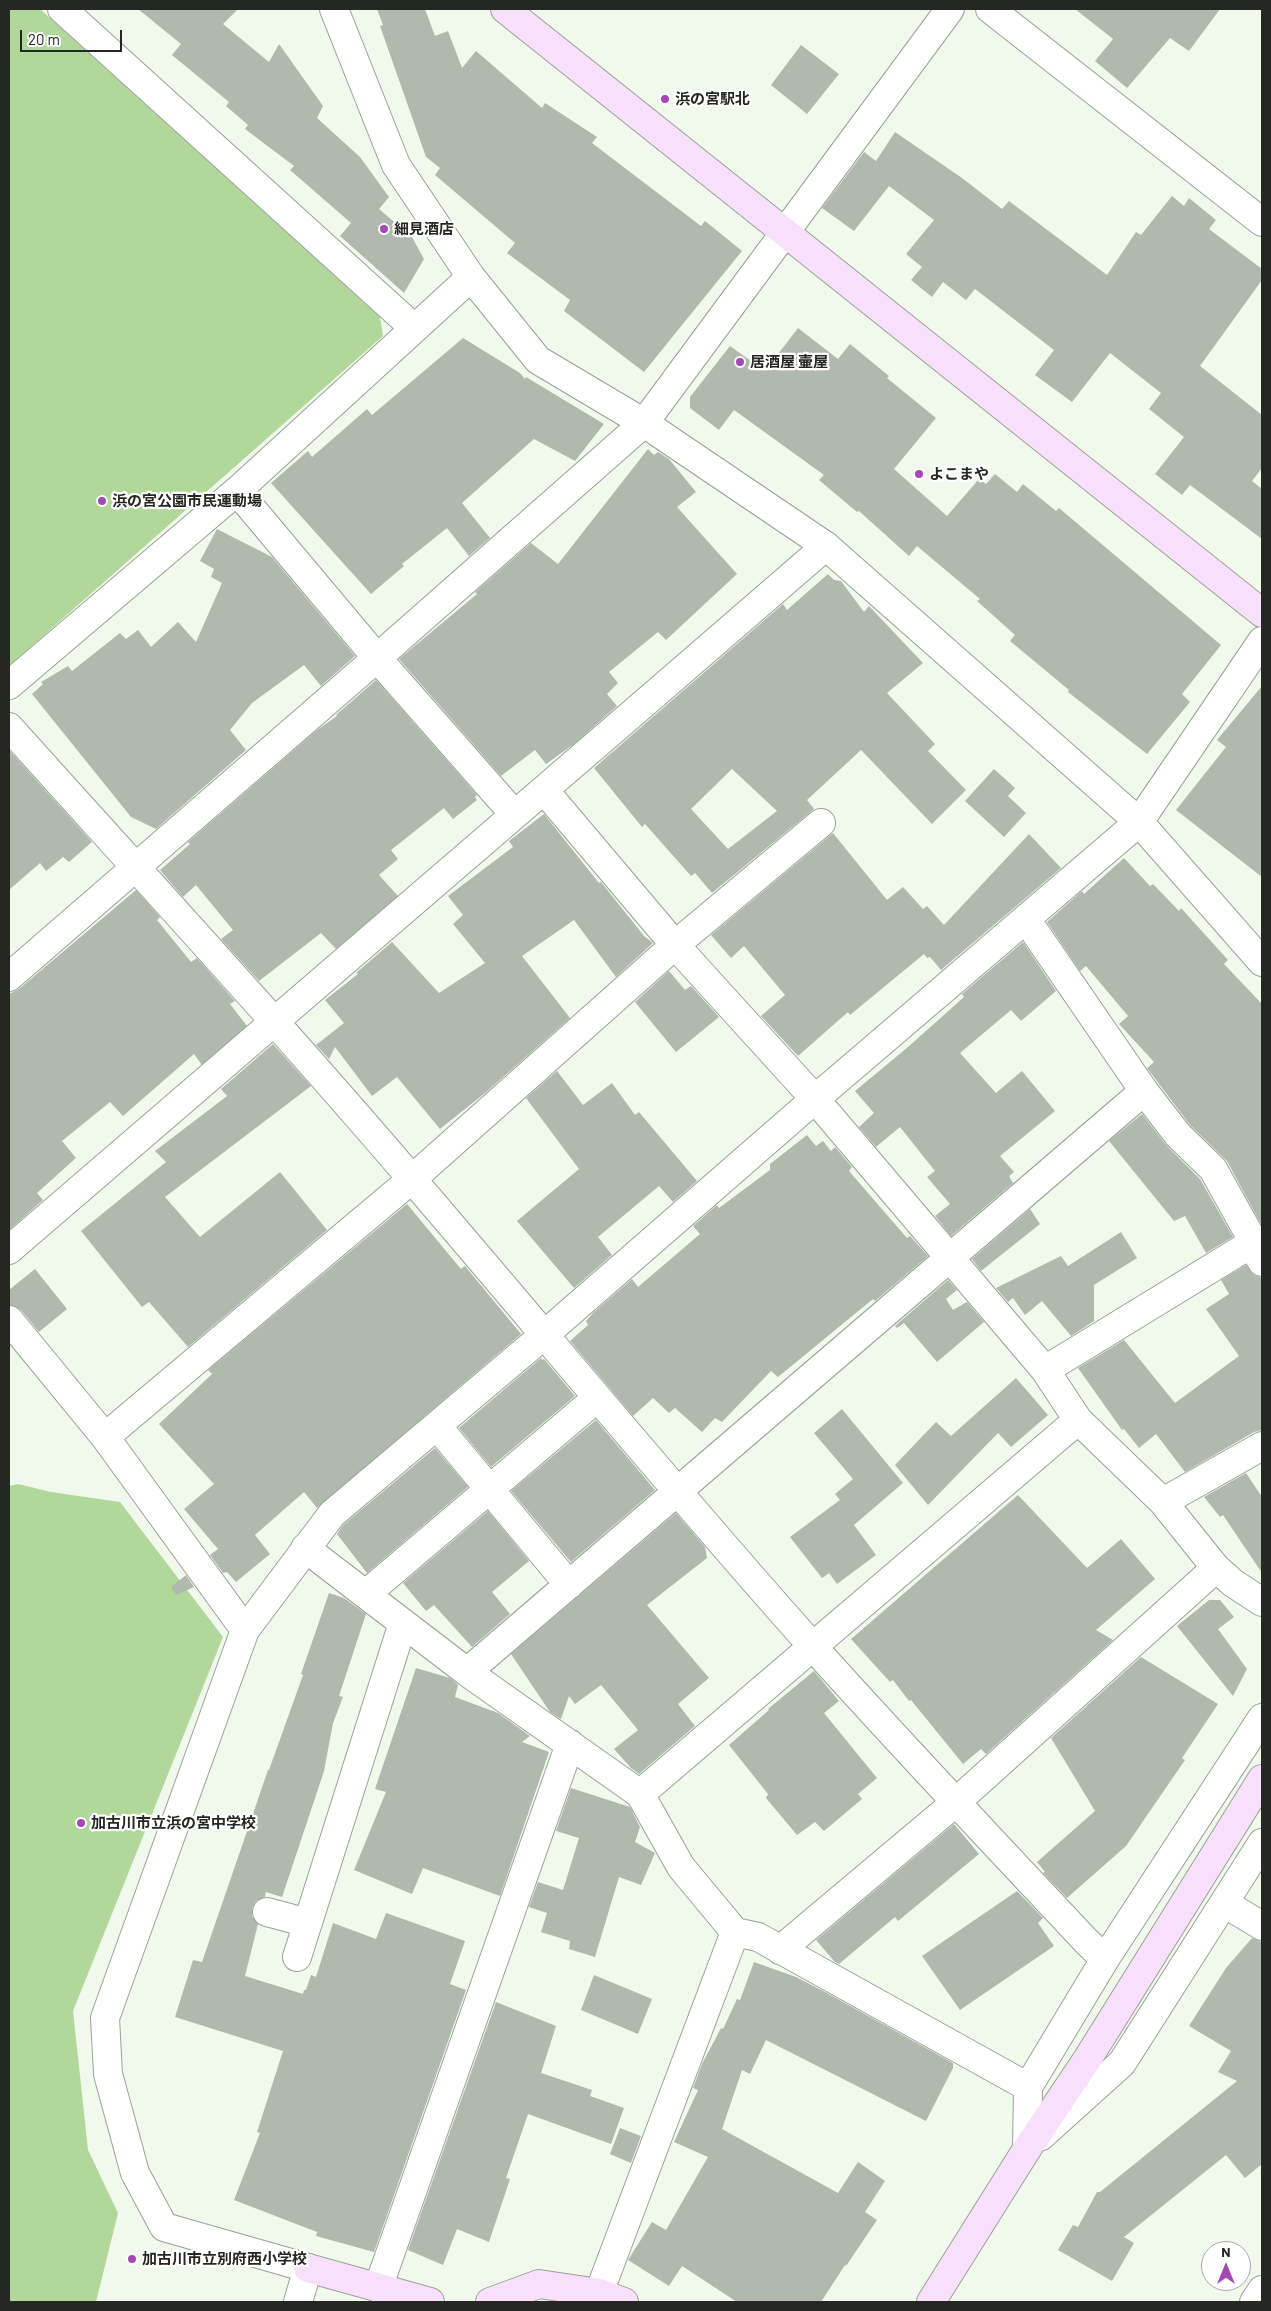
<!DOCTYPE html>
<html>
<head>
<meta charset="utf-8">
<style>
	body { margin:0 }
	#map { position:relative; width:1271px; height:2311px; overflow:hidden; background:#f1f9ed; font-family:Barlow,sans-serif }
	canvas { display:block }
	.frame { position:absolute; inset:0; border:10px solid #242722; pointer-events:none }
	.north { position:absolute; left:1201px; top:2241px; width:50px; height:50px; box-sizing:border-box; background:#fff; border:1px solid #a7a9a7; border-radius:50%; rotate:0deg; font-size:14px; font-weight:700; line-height:20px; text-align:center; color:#242722 }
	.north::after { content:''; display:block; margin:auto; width:18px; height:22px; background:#a448b3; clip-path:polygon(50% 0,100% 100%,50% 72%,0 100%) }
	.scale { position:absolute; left:20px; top:30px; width:102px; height:22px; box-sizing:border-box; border:2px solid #242722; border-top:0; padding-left:6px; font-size:15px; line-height:18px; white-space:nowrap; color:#242722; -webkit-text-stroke:4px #fff; paint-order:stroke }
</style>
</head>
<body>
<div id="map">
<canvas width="1271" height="2311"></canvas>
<div class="frame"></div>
<div class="north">N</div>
<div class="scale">20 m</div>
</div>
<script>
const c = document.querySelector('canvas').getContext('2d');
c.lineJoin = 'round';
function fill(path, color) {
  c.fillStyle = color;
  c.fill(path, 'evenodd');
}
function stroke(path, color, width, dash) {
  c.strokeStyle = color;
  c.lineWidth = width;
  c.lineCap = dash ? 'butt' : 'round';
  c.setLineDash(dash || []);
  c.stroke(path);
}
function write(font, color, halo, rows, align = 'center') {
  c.font = font + ' Barlow,"Noto Sans JP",sans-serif';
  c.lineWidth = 4.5;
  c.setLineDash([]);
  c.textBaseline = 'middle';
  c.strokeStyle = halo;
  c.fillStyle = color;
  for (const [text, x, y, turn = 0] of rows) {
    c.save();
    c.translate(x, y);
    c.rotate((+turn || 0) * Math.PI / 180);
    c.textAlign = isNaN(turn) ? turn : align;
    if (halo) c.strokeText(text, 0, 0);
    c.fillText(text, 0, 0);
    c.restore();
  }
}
fill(new Path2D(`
	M9 9H40L380 317 383 336 9 666Z
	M18 1484 51 1492 120 1502 223 1637 73 2011 88 2150 118 2213 96 2302H9V1486Z`), '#b1d79a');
fill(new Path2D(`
	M138 9H238L223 24 269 62 279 44 323 106 317 118 360 157 389 197 379 209 412 237 424 259 404 293 340 236 351 223 290 170 294 166 245 129 248 125 226 106 229 102 172 55 181 44Z
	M377 9H425L435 36 448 31 462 68 476 51 542 108 545 103 597 137 592 143 701 226 705 221 742 251 644 372 564 311 570 300 507 253 515 243 435 175 440 168 426 157 380 26 383 25Z
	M1075 9H1220L1189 51 1170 38 1127 88 1095 61 1113 39Z
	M801 45 839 74 807 114 771 85Z
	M895 132 962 178 1002 209 1009 201 1107 275 1136 232 1141 235 1172 196 1184 206 1189 198 1216 220 1209 229 1262 269V280L1200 366 1262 415V468L1252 481 1262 489V539L1190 485 1182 495 1155 474 1184 437 1149 409 1161 393 1110 353 1072 402 1035 375 1054 350 975 289 966 300 943 282 932 297 911 280 922 267 906 254 934 220 889 186 854 231 822 208 864 152 876 161Z
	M798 328 838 359 850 344 889 376 887 378 936 418 894 469 947 516 979 479 986 484 995 474 1017 492 1023 484 1056 511 1059 508 1221 645 1182 694 1190 702 1147 754 1068 692 1069 690 1010 641 1015 635 977 601 980 599 917 546 909 556 859 511 857 512 819 480 824 475 734 410 719 430 690 408V397L730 346 765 371Z
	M463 338 520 373 525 379 526 377 604 424 575 461 534 439 462 503 490 538 469 556 447 528 402 564 404 566 371 594 271 483 308 451 312 457 367 409 372 415Z
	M648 449 654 455 658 452 669 459 696 492 677 507 737 574 666 640 658 632 609 672 618 683 607 694 617 706 574 744 546 764 535 750 501 776 399 659 477 594 475 592 531 543 558 564Z
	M217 529 272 557 355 656 321 686 304 665 252 703 230 730 246 750 156 829 131 817 32 694 43 684 41 682 68 666 72 671 120 633 126 639 138 630 151 647 178 622 196 642 222 583 211 577 214 569 200 561Z
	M828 574 834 580 841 581 864 612 869 606 923 663 887 693 935 744 928 751 966 790 932 824 861 750 807 800 814 809 712 893 695 873 691 876 645 824 642 827 594 768 783 604 787 610ZM732 769 777 811 728 849 691 809Z
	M376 680 477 795 475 797 477 800 453 819 444 808 391 850 398 859 379 875 398 896 336 949 321 933 259 981 221 939 233 930 196 885 183 897 160 870 190 844 188 842 317 730 337 716 336 715Z
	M1262 686V877L1176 810 1226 747 1217 740Z
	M9 750 92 842 69 862 63 857 46 871 40 863 9 890Z
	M994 769 1015 788 1008 796 1026 813 1004 837 965 801Z
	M544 814 599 883 601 882 644 936 653 943 616 977 574 920 522 956 570 1018 485 1093 440 1129 397 1077 372 1096 335 1047 329 1059 316 1045 344 1023 325 1000 358 974 356 973 392 942 439 993 485 963 453 924 463 915 448 896 513 847 509 841Z
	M833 833 887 900 903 887 923 909 927 906 944 925 1029 834 1061 868 941 970 930 957 927 958 924 954 850 1015 848 1012 798 1056 761 1016 785 995 744 946 731 958 711 935Z
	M1124 858 1150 886 1153 884 1179 911 1181 908 1228 960 1224 964 1262 1004V1226L1227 1161 1190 1125 1147 1068 1154 1062 1119 1024 1128 1016 1086 966 1080 971 1047 922 1082 891 1084 894Z
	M136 890 160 917 157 920 191 962 197 958 235 1001 230 1004 247 1026 202 1065 194 1054 123 1116 110 1102 62 1141 76 1158 37 1193 43 1200 9 1230V994L19 989Z
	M1023 942 1056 991 1021 1021 1011 1010 960 1053 996 1093 1022 1071 1055 1111 1000 1156 1014 1172 1009 1176 1013 1183 951 1236 935 1216 950 1204 927 1177 935 1171 900 1127 876 1147 859 1127 874 1113 855 1091 908 1047 964 997 962 994Z
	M669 971 685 990 691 986 719 1017 676 1052 635 1002Z
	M273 1044 311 1086 165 1197 200 1237 280 1172 327 1230 188 1347 149 1302 142 1307 81 1231 166 1162 155 1151 227 1096 221 1089Z
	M557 1071 583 1105 612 1083 635 1115 639 1112 697 1181 673 1202 659 1186 598 1237 612 1255 574 1288 517 1221 579 1169 526 1098Z
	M1142 1114 1167 1146 1200 1179 1233 1237 1206 1253 1185 1216 1174 1221 1109 1141Z
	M807 1135 816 1146 823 1141 831 1151 835 1147 852 1167 849 1171 907 1238 910 1236 928 1256 875 1301 873 1299 778 1377 771 1371 722 1422 715 1418 702 1432 675 1408 669 1413 653 1398 633 1416 570 1341 588 1325 586 1321 594 1312 632 1279 638 1287 700 1234 693 1226 717 1205 719 1208 770 1170V1164Z
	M407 1204 461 1269 465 1266 521 1334 317 1508 304 1492 255 1535 270 1554 236 1582 227 1572 223 1573 210 1555 218 1549 184 1509 214 1484 159 1424 212 1374 208 1370Z
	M1030 1209 1040 1224 981 1271 972 1259Z
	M1121 1232 1137 1258 1094 1285V1321L1071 1336 1042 1301 1025 1315 1013 1298 1008 1302 996 1288 1061 1256 1068 1266Z
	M1246 1265 1254 1275 1262 1278V1430L1254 1432 1185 1472 1156 1434 1139 1448 1124 1429 1122 1430 1078 1368 1124 1340 1175 1403 1239 1356 1206 1309 1229 1294 1221 1280Z
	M35 1269 67 1309 39 1332 21 1310 9 1305V1290Z
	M948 1280 957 1290 946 1299 953 1310 967 1302 984 1322 937 1362 904 1323 897 1328 895 1326Z
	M541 1358 542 1360 544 1359 575 1396 491 1467 459 1428Z
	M1016 1378 1048 1415 1011 1447 998 1433 928 1505 895 1465 936 1422 951 1436Z
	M842 1409 903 1483 854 1525 876 1555 837 1584 829 1573 822 1578 790 1537 840 1500 835 1494 853 1479 814 1433Z
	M596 1420 655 1490 571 1562 511 1491Z
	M435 1448 468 1487 367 1573 337 1534 343 1525Z
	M1246 1473 1262 1497V1573L1223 1515 1220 1517 1204 1497Z
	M1018 1495 1087 1568 1121 1539 1155 1579 1096 1630 1113 1640 986 1754 981 1749 963 1764 911 1700 909 1701 893 1680 890 1682 851 1639Z
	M488 1511 529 1561 492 1592 510 1614 472 1647 434 1605 426 1611 403 1583Z
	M676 1513 705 1547 707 1558 647 1605 709 1678 678 1704 695 1726 639 1774 631 1768 614 1749 638 1730 601 1685 575 1704 569 1696 561 1719 550 1712 511 1654Z
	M186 1575 194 1587 176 1595 171 1587Z
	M329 1593 344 1598 366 1614 339 1696 343 1697 333 1723 324 1771 282 1897 266 1892 265 1897 256 1901 252 1908V1916L258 1924 245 1976 303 1994 304 1990H306L311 1975 316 1977 333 1923 376 1939 386 1913 465 1941 450 1984 466 1990 374 2252 316 2236 317 2232 234 2200 260 2133 257 2132 283 2051 175 2017 193 1960 202 1962 268 1770H269L303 1675 301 1674Z
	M1209 1600H1220L1234 1617 1218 1629 1247 1669 1233 1696 1177 1626Z
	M1141 1657 1218 1704 1182 1758 1185 1760 1126 1846 1067 1898 1043 1873 1045 1872 1037 1862 1095 1811 1051 1738Z
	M416 1668 450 1678 458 1685 455 1697 498 1713 530 1736 522 1742 549 1752 500 1896 423 1868 412 1894 354 1870 386 1792 375 1789Z
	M814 1671 839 1701 824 1713 877 1778 858 1794 862 1799 824 1831 815 1822 797 1835 766 1798 768 1794 729 1745 769 1710 768 1709Z
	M571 1788 630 1807 640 1827 635 1842 655 1853 641 1885 619 1877 595 1957 569 1949 570 1941 541 1932 547 1913 529 1907 538 1882 563 1890 579 1838 556 1831Z
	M954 1824 979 1854 898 1921 895 1917 839 1964 834 1961 816 1940Z
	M1017 1891 1043 1918 1038 1923 1054 1946 960 2010 922 1956Z
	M1252 1938 1262 1942V2164L1245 2178 1226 2155 1124 2237 1134 2243 1112 2281 1058 2250 1073 2225 1078 2227 1097 2192H1100L1237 2081 1218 2072 1231 2051 1189 2026 1226 1968Z
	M754 1962 796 1977 825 1992 953 2063V2068L926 2121 766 2040 750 2074 742 2070 722 2129 838 2193 858 2162 885 2181 865 2212 877 2220 846 2266 845 2265 821 2302H737L682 2266 669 2286 628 2260 652 2222 666 2230 708 2157 674 2142 698 2090 693 2088 702 2064 721 2028 723 2029 737 1999 740 2000Z
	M594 1975 652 1999 638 2034 581 2010Z
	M496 2002 556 2026 541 2073 592 2090 590 2096 624 2108 611 2144 528 2114 506 2178 510 2179 489 2242 457 2229 443 2265 408 2250Z
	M620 2128 641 2136 631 2163 610 2154Z`), '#b1b8ad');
const street = new Path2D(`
	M62 9 414 328
	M334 9 396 165 471 277 538 360 644 423 826 546 1139 822 1262 962
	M990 9 1262 222
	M237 491 377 658 514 814
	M9 685 237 491 471 277
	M9 727C144 877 280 1025 411 1178 546 1335 677 1495 815 1649 904 1748 996 1845 1087 1942L1105 1959
	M544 790 675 945 815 1099 1045 1370 1078 1420 1163 1502 1216 1568 1233 1583 1262 1602
	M1026 919 1144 1091 1178 1135 1213 1169 1248 1232 1251 1244 1262 1262
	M9 977 377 658 644 423 950 9
	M9 1250C283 1017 554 781 826 546
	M9 1320 105 1437 245 1630
	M1045 1370 1251 1244
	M437 1426 569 1585
	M105 1437 412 1179 675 945 821 823
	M1163 1502 1262 1446
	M305 1548 467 1672 640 1794 681 1867 735 1932 758 1937 1028 2087
	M366 1594 597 1398
	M467 1672 1144 1091
	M640 1794 1078 1420
	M1224 1903 1262 1926
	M267 1912 308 1923
	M780 1950 955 1803 1216 1568
	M297 1957 403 1623
	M1041 2136 1122 2063 1262 1843
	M1027 2149 1028 2087 1105 1959 1262 1718
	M378 2288 570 1744
	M599 2293 735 1932
	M298 2302 308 2268 164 2227 135 2173 108 2074 105 2018 245 1630 332 1514 544 1335 815 1099 1139 822 1262 641
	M1254 2302 1262 2290`);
const secondary = new Path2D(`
	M505 9 1262 613
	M308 2268 430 2302
	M490 2302 539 2284 599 2293 624 2302
	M931 2302 1027 2149 1088 2058 1262 1779`);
stroke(street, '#9aa196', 30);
stroke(secondary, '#9aa196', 30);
stroke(street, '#fff', 28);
stroke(secondary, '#f8e0fc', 28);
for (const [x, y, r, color] of [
	[665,99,5,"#a448b3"],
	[384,229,5,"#a448b3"],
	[740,362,5,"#a448b3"],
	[919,474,5,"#a448b3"],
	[102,501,5,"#a448b3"],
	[81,1823,5,"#a448b3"],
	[132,2259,5,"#a448b3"]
]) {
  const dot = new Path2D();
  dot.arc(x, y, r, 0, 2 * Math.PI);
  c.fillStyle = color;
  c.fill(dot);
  stroke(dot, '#fff', 2);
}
write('bold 15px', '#242722', '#fff', [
	["浜の宮駅北",675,99],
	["細見酒店",394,229],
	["居酒屋 壷屋",750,362],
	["よこまや",929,474],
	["浜の宮公園市民運動場",112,501],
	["加古川市立浜の宮中学校",91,1823],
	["加古川市立別府西小学校",142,2259]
], 'left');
</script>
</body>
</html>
